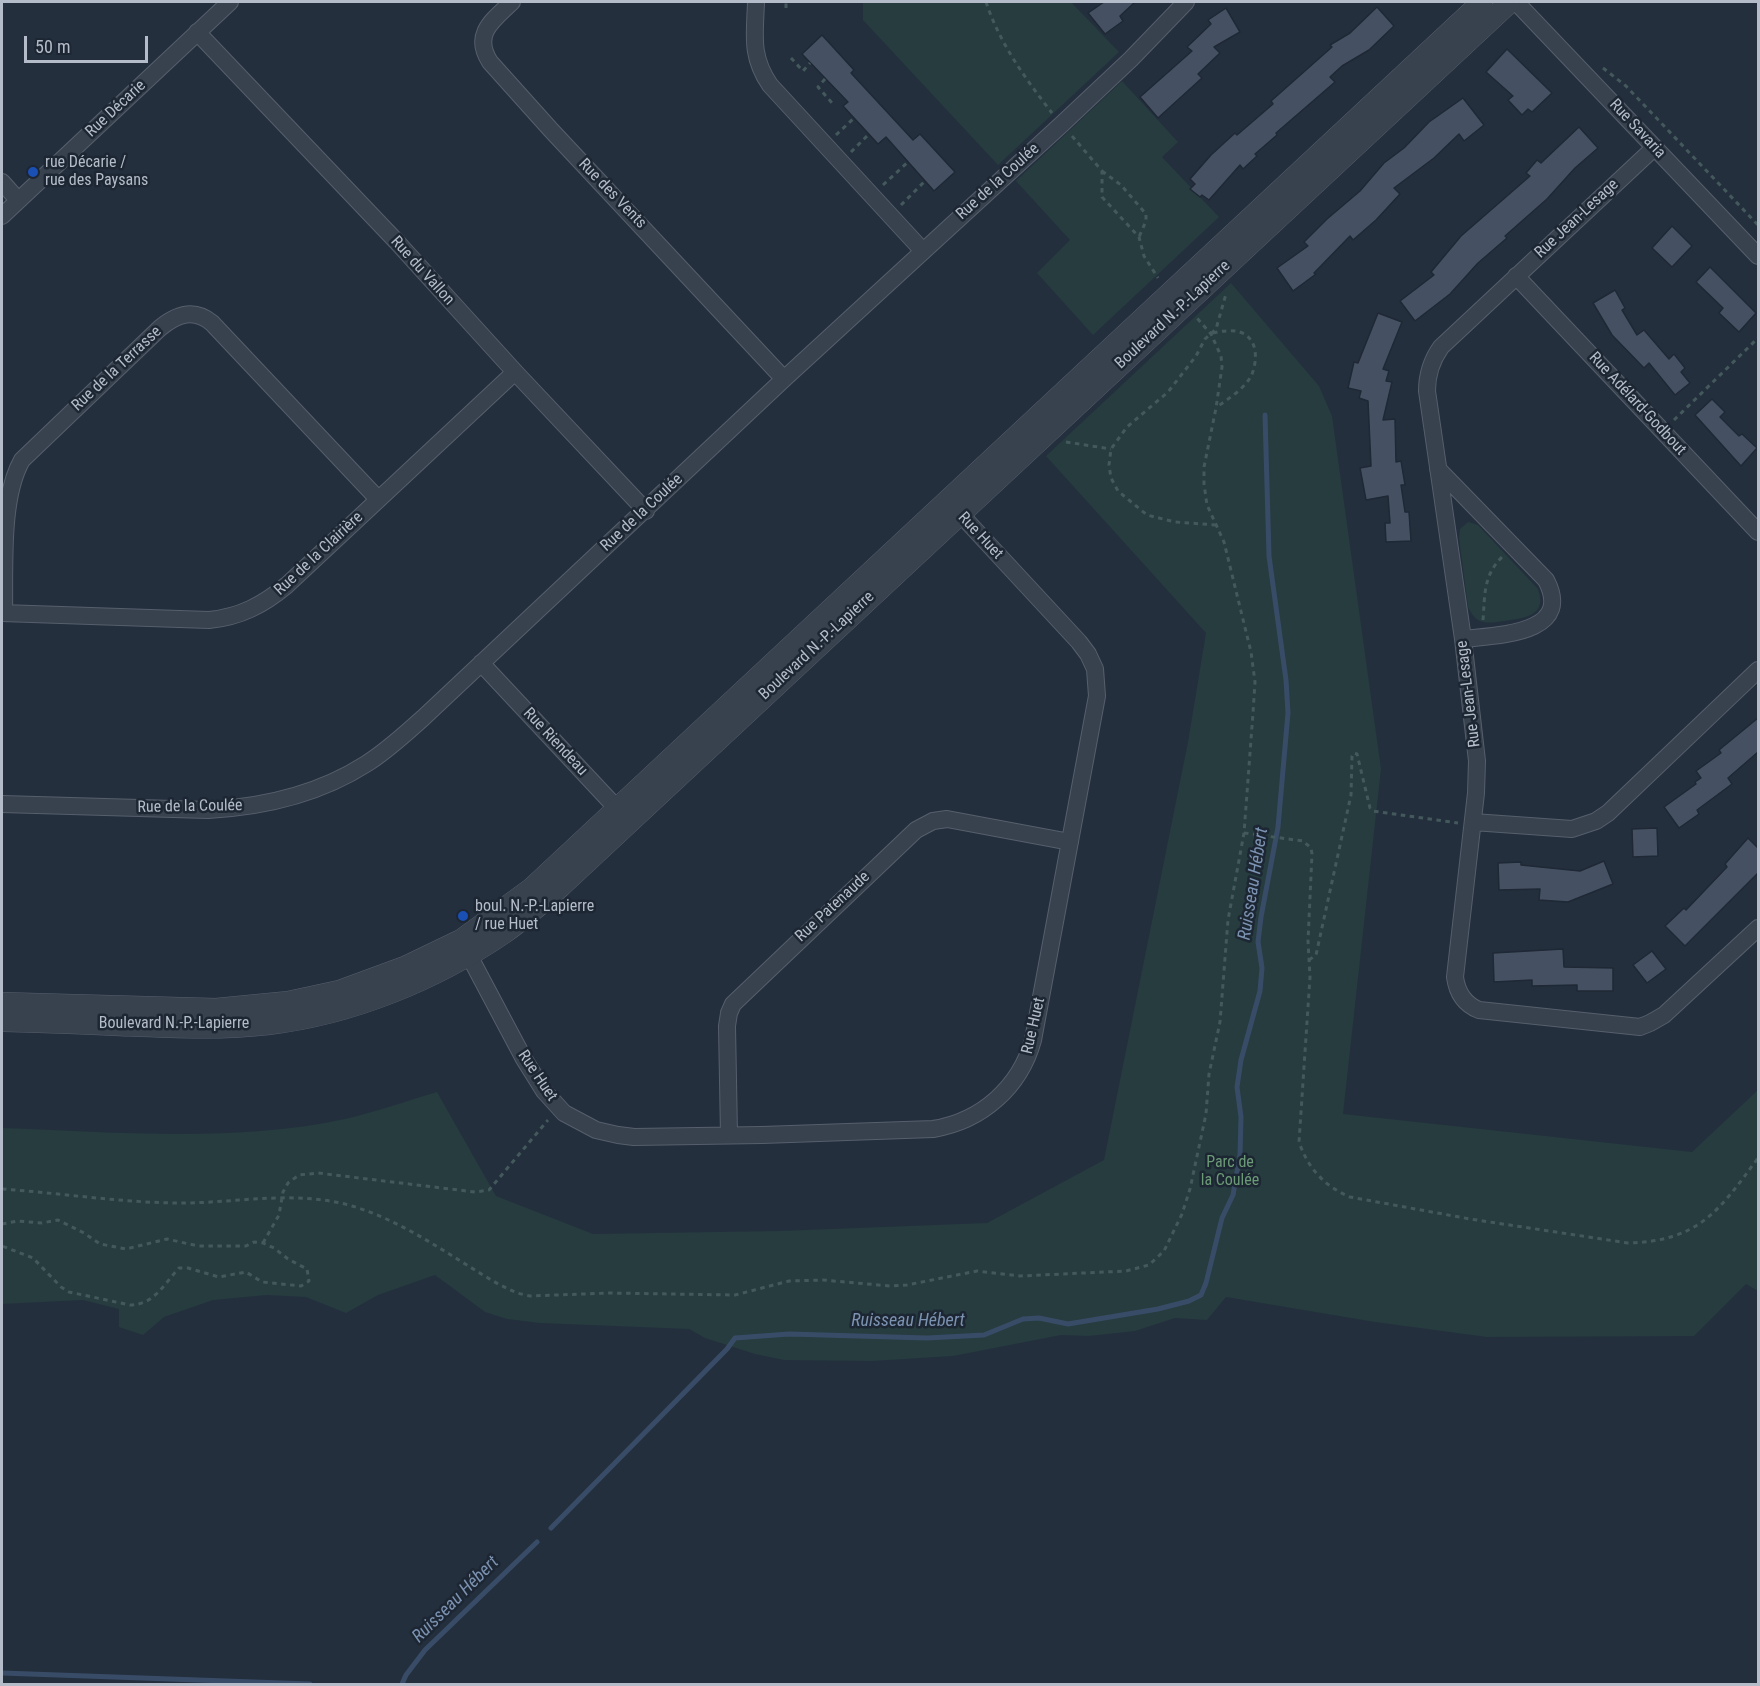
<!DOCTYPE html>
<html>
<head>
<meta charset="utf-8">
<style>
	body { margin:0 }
	#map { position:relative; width:1760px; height:1686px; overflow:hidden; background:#242f3e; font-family:"Roboto Condensed",sans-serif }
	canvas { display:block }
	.frame { position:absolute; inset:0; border:3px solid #b4bcc9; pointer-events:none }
	.scale { position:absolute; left:24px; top:36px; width:124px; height:27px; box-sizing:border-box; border:3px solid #b4bcc9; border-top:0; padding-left:8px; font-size:18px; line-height:21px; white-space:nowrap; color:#b4bcc9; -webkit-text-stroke:4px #1d2633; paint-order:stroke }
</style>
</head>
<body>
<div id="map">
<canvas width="1760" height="1686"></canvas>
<div class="frame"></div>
<div class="scale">50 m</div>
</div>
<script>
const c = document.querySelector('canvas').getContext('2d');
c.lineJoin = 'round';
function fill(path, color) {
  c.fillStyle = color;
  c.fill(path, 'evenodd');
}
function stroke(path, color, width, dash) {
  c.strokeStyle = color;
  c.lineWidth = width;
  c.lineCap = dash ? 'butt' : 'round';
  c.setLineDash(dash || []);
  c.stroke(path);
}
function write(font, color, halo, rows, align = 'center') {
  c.font = font + ' "Roboto Condensed",sans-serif';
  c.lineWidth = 5;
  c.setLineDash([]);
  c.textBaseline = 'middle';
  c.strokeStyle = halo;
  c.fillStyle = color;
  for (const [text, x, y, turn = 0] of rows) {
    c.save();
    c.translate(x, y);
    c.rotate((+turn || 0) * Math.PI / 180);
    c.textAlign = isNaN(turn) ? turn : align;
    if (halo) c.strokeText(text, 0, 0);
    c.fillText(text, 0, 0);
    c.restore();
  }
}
fill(new Path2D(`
	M863 2H1071L1119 52 998 165 863 20Z
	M1122 81 1178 142 1162 157 1219 217 1093 335 1037 273 1070 240 1016 181Z
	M1231 283 1319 386 1332 416 1381 769 1343 1114 1692 1152 1758 1090V1291L1746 1284 1694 1336 1487 1337 1375 1322 1226 1297 1207 1320 1175 1318 1135 1331 1089 1336 1061 1335 953 1356 872 1361 784 1360 755 1354 705 1338 689 1329 540 1323 507 1319 485 1312 435 1275 378 1295 346 1313 306 1297 267 1295 213 1300 164 1317 143 1335 119 1327V1309L83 1300 2 1304V1128C113 1132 235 1143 345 1119 376 1112 406 1101 437 1092L496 1196 593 1234 780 1231 987 1223 1104 1160 1188 742 1206 633 1046 456Z
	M1468 522 1478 525 1538 589C1548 616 1524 618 1504 621 1496 622 1488 624 1480 621 1474 618 1471 613 1468 607L1459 538 1460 529Z`), '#263c3f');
stroke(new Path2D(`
	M551 1528 727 1349 735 1338 789 1334 927 1338 984 1335 1023 1319 1039 1318 1068 1324 1158 1309 1189 1301 1201 1295 1206 1283 1222 1218 1233 1195 1240 1155 1241 1117 1237 1087 1241 1060 1260 991 1262 968 1258 942 1261 917 1278 827 1288 713 1286 680 1269 556 1265 415
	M2 1673 310 1684
	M402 1684 406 1675 425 1650 537 1542`), '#394c67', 5);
const building = new Path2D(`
	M1104 2H1135L1120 16 1123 21 1105 34 1088 13Z
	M1377 7 1394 26 1369 50 1342 66 1330 77 1335 82 1276 133 1277 135 1255 154 1257 156 1243 169 1240 165 1209 200 1202 195 1200 197 1190 189 1195 184 1190 179 1211 155 1235 133 1237 135 1273 104 1271 101 1332 47 1330 45 1350 33Z
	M1226 8 1240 32 1214 47 1220 53 1198 74 1202 78 1158 118 1140 97 1192 51 1187 47 1211 24 1208 20Z
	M822 35 854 70 851 73 913 140 920 134 955 172 934 191 886 137 878 144 843 106 848 102 802 54Z
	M1507 49 1552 93 1532 112 1528 109 1522 115 1508 100 1513 96 1486 72Z
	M1463 98 1484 125 1464 141 1459 134 1434 158 1394 188 1400 194 1376 220 1353 240 1350 236 1314 273 1316 274 1293 291 1277 268 1308 246 1304 242 1327 219 1360 191 1384 163 1404 148 1429 122Z
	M1579 127 1598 148 1575 168 1547 199 1505 236 1507 238 1478 263 1450 294 1415 321 1400 301 1434 275 1431 272 1461 236 1530 176 1526 173 1537 160 1541 163Z
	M1672 226 1692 246 1672 267 1652 248Z
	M1710 267 1756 313 1739 332 1719 313 1723 308 1696 282Z
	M1615 290 1625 308 1622 310 1637 335 1644 330 1669 359 1674 354 1685 368 1681 372 1690 383 1675 395 1649 363 1644 368 1612 335 1593 303Z
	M1378 313 1402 322 1383 369 1389 371 1386 381 1392 382 1383 420 1395 419 1396 462 1401 461 1405 485H1401L1405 512H1409L1411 541 1386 542 1385 523H1390L1388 496 1366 500 1360 468 1371 466 1368 401 1359 398 1361 391 1348 388 1354 362 1358 363Z
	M1712 399 1725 412 1720 417 1739 436 1742 434 1757 448 1741 466 1695 415Z
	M1758 718V752L1728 778 1732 784 1697 810 1699 814 1679 828 1664 807 1696 784 1695 782 1701 778 1696 771 1721 753 1719 750Z
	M1657 828 1658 856 1633 857 1632 829Z
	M1748 838 1758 848V873L1685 946 1665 926 1684 908 1686 910 1727 867 1725 864Z
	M1604 861 1613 884 1568 902 1539 900 1540 889 1499 890 1498 863 1521 862V865L1580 871Z
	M1563 949 1564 967 1613 968V991H1577V985L1532 986V980L1494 982 1493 953Z
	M1652 951 1666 969 1647 983 1633 965Z`);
fill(building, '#455162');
stroke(building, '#1f2835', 1.5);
const minor = new Path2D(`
	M512 2C493 20 472 34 490 62L551 130 784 379
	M756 2C755 34 750 56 770 85L923 251
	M1516 2 1758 256
	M197 32 397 242 515 372 646 511
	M1654 148 1441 347C1431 361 1427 374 1427 391L1463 639 1477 761 1476 793 1455 977C1457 992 1464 1004 1479 1010L1640 1027 1650 1023 1664 1015 1758 928
	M2 182 18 200
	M2 216 230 2
	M1516 276 1758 532
	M1438 469 1546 580C1575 635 1495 635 1463 639
	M2 613 209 620C240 617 263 605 287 585L515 372
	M4 613C5 569 0 498 22 460L160 328C177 314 194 308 212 323L378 499
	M481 663 625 817
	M2 804 208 810C263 807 319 794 366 764 387 751 405 734 423 718L784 379 1062 124 1131 59 1186 2
	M1473 822 1572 829 1596 821 1608 813 1758 670
	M464 946 524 1059 544 1091 564 1113 596 1130 618 1135 634 1137 762 1135 933 1129C982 1121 1020 1087 1033 1040L1097 696 1095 669 1088 654 1079 642 952 505
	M729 1135 727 1026 729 1013 733 1004 916 830 933 821 947 819 1070 842`);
const tertiary = new Path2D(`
	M2 1003 216 1009 288 1002 339 991 407 966 461 940 532 888 1482 2
	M2 1021C39 1022 77 1023 115 1025 166 1027 218 1030 269 1024 352 1014 435 980 504 933 524 919 542 903 560 887L1510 2`);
stroke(minor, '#565f6c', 18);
stroke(tertiary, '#565f6c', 22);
stroke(new Path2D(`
	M986 2C1000 44 1025 78 1052 113
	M786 8V2
	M791 58 803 71 810 63
	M1603 68 1626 86 1758 225
	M825 79 818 87 833 104
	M836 135 854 118
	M1072 136 1102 171V197L1139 237 1144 256 1158 278
	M851 152 869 134
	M1102 171 1121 185 1146 214V221L1139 237
	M883 185 908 162
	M901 205 925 181
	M1213 333C1231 329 1250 328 1255 350 1256 358 1255 367 1252 374 1246 388 1229 398 1217 407
	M1674 420 1758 338
	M1066 442 1111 449
	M1216 525 1175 522 1147 515 1118 491 1111 478 1109 465 1111 449 1127 427 1168 392 1196 356 1205 339 1216 329 1226 294
	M1483 620C1485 595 1483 576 1502 557
	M1244 833 1303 841 1311 848 1312 854 1308 941 1310 977 1299 1142C1308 1168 1324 1186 1350 1197L1470 1219 1628 1243C1699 1241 1719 1211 1758 1158
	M1309 960 1316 955 1351 795 1352 756 1354 753 1357 754 1370 808 1373 811 1458 823
	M2 1189C59 1193 117 1202 174 1203 233 1204 294 1189 352 1206 406 1222 451 1257 500 1285L517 1293 530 1296 609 1293 735 1295 789 1281 823 1280 890 1286 907 1285 977 1271 1020 1276 1126 1271 1149 1265 1164 1251 1182 1214 1190 1189 1206 1114 1209 1074 1220 1022 1228 920 1244 833 1253 713 1255 682 1251 652 1224 542 1207 505 1204 484V467L1216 408 1222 367 1221 356 1211 334 1196 317
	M2 1224 18 1221 42 1223 58 1220 84 1233 100 1244 126 1249 167 1239 198 1246H246L254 1242 263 1243 274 1248 288 1259 307 1269 309 1281 301 1286 262 1282 246 1272 219 1277 188 1268H179C164 1284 154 1305 130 1305L69 1292 61 1287 33 1258 2 1246
	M263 1243 279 1215 283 1192 288 1183 299 1175 318 1173 475 1192 489 1190 548 1120`), '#44595c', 3, [4.5, 4.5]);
stroke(minor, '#38414e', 16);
stroke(tertiary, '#38414e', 21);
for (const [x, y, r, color] of [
	[33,172,6,"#1a4fb4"],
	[463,916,6,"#1a4fb4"]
]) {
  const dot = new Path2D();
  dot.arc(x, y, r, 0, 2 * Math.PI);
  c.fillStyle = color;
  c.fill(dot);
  stroke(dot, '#1d2633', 2);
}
write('16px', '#b4bcc9', '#1d2633', [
	["Rue Décarie",116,109,-43],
	["Rue Savaria",1637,129,47],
	["Rue de la Coulée",998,182,-42],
	["Rue des Vents",612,194,46],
	["Rue Jean-Lesage",1577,219,-43],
	["Rue du Vallon",422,271,48],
	["Boulevard N.-P.-Lapierre",1173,315,-43],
	["Rue de la Terrasse",117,369,-43],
	["Rue Adélard-Godbout",1637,404,47],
	["Rue de la Coulée",642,513,-43],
	["Rue Huet",980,536,47],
	["Rue de la Clairière",319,554,-43],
	["Boulevard N.-P.-Lapierre",817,646,-43],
	["Rue Jean-Lesage",1469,694,-97],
	["Rue Riendeau",555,742,47],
	["Rue de la Coulée",190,807,-1],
	["Rue Patenaude",833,907,-43],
	["Boulevard N.-P.-Lapierre",174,1024],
	["Rue Huet",1034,1026,-77],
	["Rue Huet",537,1076,56]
]);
write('16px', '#b4bcc9', '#1d2633', [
	["rue Décarie /",45,163],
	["rue des Paysans",45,181],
	["boul. N.-P.-Lapierre",475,907],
	["/ rue Huet",475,925]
], 'left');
write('16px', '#6b9a76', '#1d2633', [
	["Parc de",1230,1163],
	["la Coulée",1230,1181]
]);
write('italic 18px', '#7c92b1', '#1d2633', [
	["Ruisseau Hébert",1254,884,-81],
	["Ruisseau Hébert",908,1321],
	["Ruisseau Hébert",456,1600,-45]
]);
</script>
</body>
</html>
